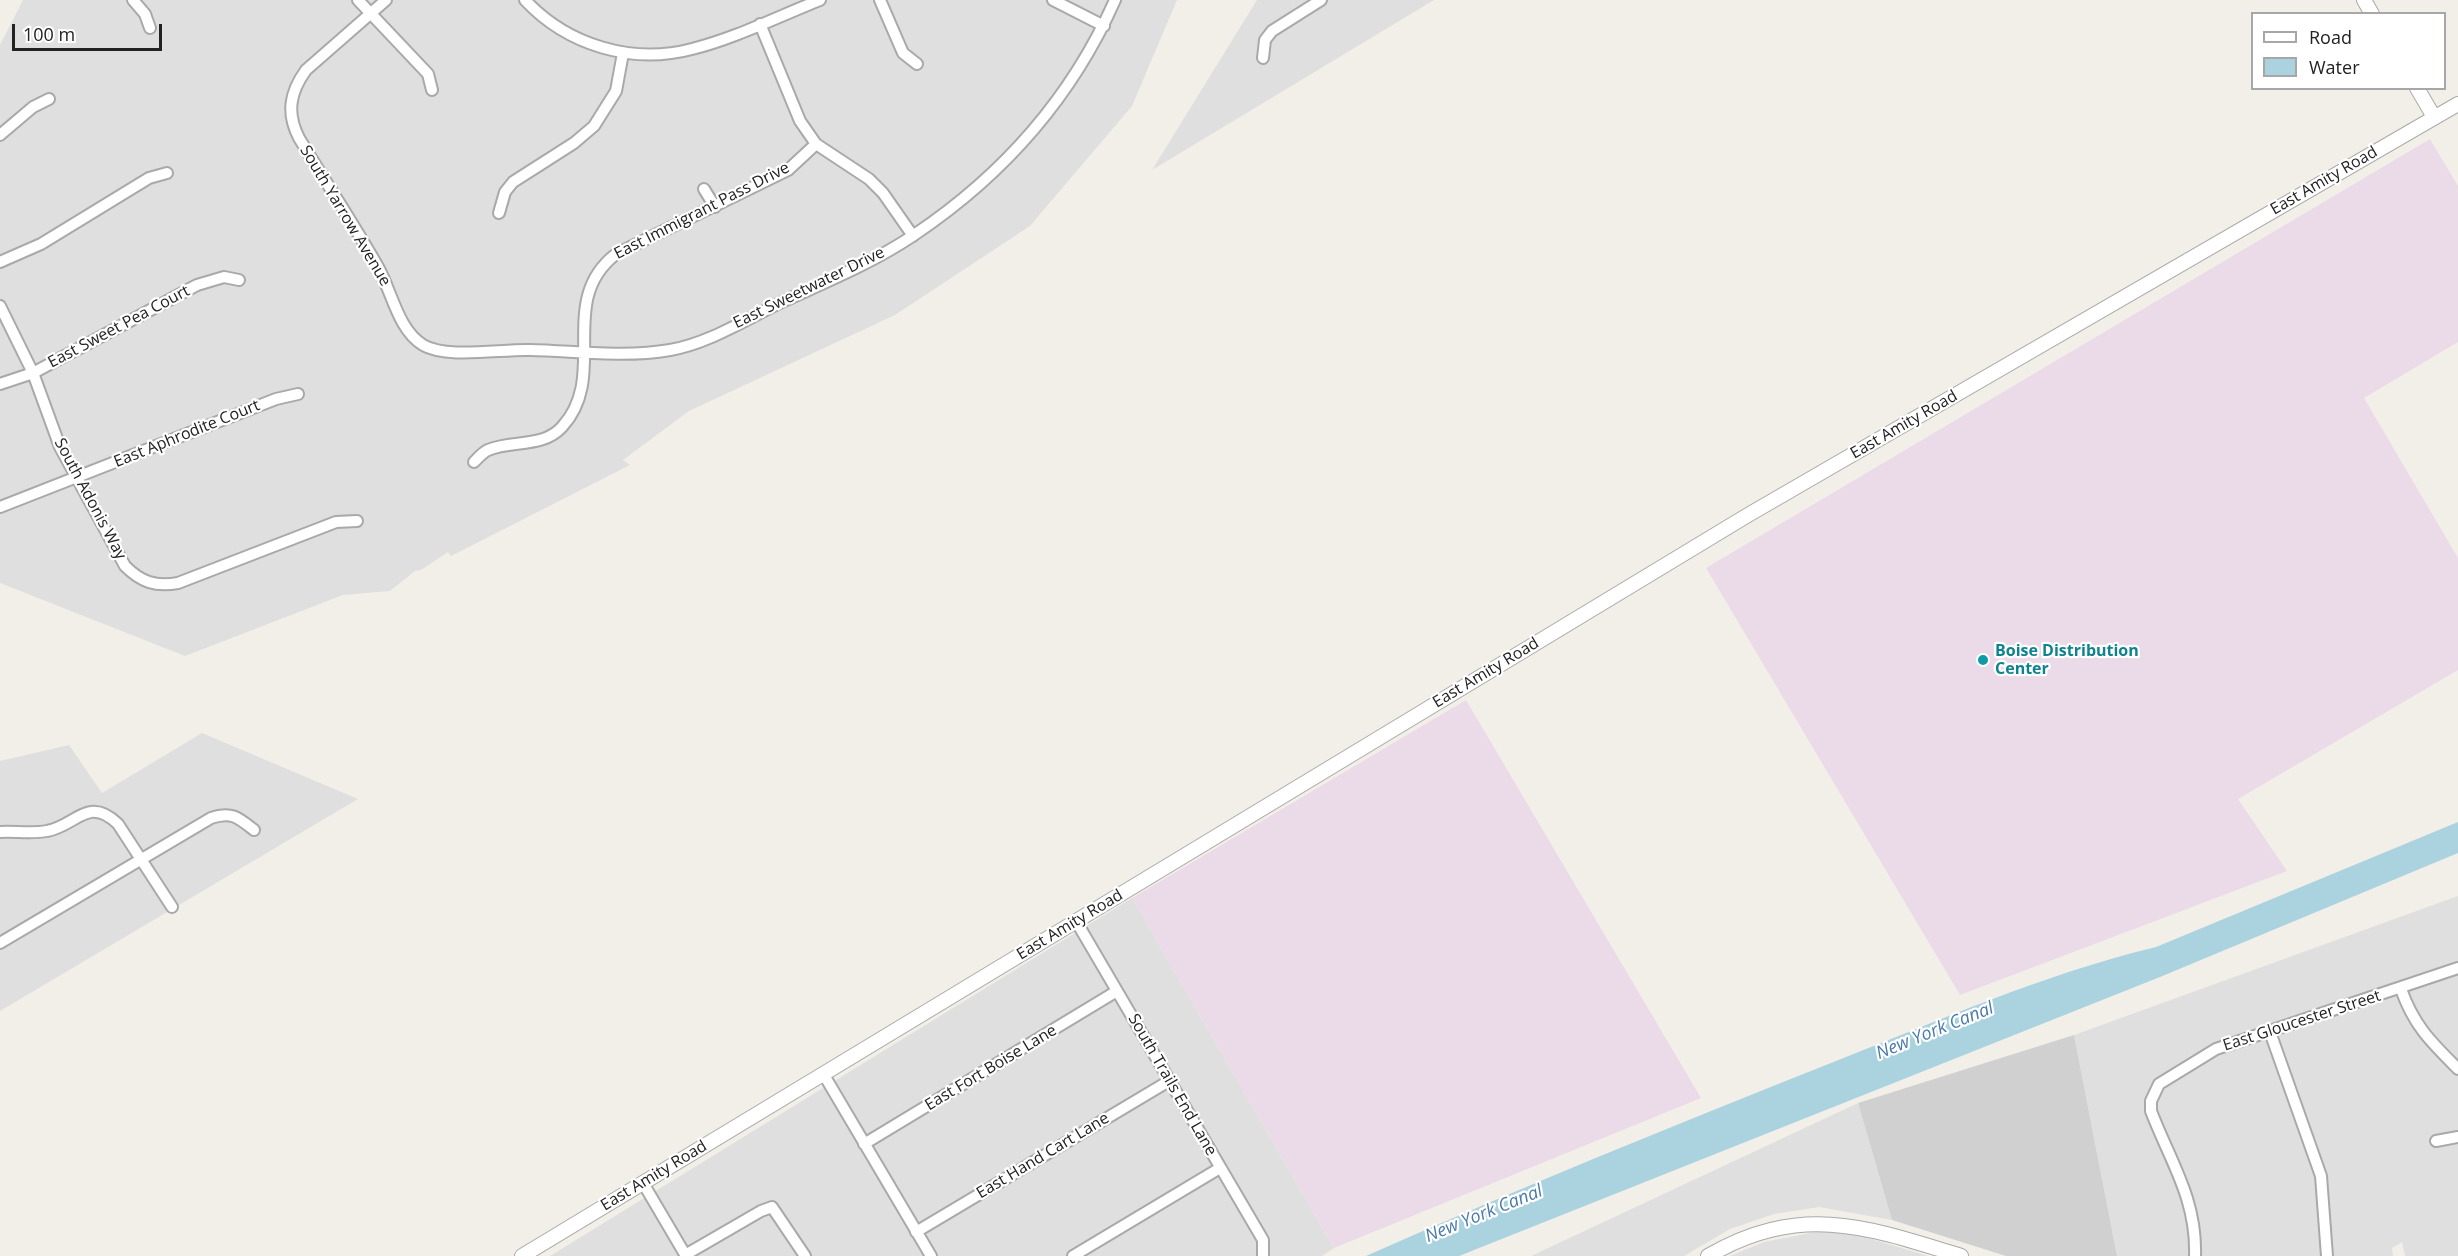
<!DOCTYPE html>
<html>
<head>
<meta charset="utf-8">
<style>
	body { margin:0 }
	#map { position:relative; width:2458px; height:1256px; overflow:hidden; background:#f2efe9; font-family:"Open Sans",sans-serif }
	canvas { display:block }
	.legend { position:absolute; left:2251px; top:12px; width:195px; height:78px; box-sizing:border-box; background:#fff; border:2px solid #a7a7a7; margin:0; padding:8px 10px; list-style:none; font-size:18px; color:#222 }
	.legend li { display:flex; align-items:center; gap:12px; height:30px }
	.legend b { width:30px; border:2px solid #a7a7a7 }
	.scale { position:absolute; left:12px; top:24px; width:150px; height:27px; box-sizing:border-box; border:3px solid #222; border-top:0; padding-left:8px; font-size:18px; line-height:21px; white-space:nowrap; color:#222; -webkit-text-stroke:4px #fff; paint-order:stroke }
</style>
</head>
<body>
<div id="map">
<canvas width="2458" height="1256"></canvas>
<ul class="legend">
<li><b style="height:8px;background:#fff"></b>Road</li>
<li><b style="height:16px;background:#aad3df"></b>Water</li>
</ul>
<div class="scale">100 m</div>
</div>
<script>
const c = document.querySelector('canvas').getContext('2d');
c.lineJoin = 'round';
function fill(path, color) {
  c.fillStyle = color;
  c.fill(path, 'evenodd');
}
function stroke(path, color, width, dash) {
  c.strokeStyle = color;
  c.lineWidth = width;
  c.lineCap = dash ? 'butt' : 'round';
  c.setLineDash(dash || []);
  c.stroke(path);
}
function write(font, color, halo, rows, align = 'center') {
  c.font = font + ' "Open Sans",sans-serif';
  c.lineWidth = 4.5;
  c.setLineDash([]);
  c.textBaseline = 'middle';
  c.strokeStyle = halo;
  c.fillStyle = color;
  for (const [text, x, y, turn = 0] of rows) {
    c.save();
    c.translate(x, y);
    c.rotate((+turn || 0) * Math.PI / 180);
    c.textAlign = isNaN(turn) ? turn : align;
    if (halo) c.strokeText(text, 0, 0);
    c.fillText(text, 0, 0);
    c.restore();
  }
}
fill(new Path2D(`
	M23 0H1177L1132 106 1030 226 895 315 689 411 623 460 630 465 451 556 448 552 421 570 415 571 390 591 343 595 185 656 0 583V45Z
	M1257 0H1434L1152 170Z
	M202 733 358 799 0 1011V761L69 745 102 793Z
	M2458 896V1256H2405L2402 1242 2392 1248 2393 1256H2117L2074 1035Z
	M1132 898 1334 1248 1322 1256H550Z
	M1858 1103 1892 1220 1819 1207 1774 1214 1730 1229 1684 1256H1531Z
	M1821 1231 1852 1233 1928 1256H1730L1764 1242Z`), '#e0dfdf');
fill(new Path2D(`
	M2430 139 2458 186V342L2364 398 2458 558V670L2238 799 2287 871 1960 995 1706 568Z
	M1466 700 1701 1098 1334 1248 1132 898Z`), '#ebdbe8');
fill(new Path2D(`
	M2074 1035 2117 1256H2006L1892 1220 1858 1103Z`), '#d0d0d0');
fill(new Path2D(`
	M2458 822V853L2160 977 1459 1256H1366C1519 1188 1675 1125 1831 1063 1938 1021 2044 974 2156 947Z`), '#aad3df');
const minor = new Path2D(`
	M133 0 145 14 150 28
	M358 0 428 74 432 90
	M386 0 306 70C290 92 286 113 299 138 325 181 353 223 378 267 392 292 398 330 423 345 446 359 501 349 530 350 576 351 625 358 670 350 710 343 748 318 784 301 828 281 874 262 914 235 1002 176 1072 97 1115 0
	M525 0C567 45 632 65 692 49 736 38 779 16 820 0
	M880 0 903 53 917 64
	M1053 0 1104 26
	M760 24 800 121 816 144 869 179 883 193 913 236
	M1263 58 1265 40 1272 31 1321 0
	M0 135 33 107 49 99
	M704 189 715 207
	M499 213 505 192 513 182 574 143 594 126 616 91 623 53
	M0 262 41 244 149 178 167 173
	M0 306 33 373 60 447 125 566C141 582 155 587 178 583L336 522 357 521
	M0 384 33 373 197 285 224 277 239 280
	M474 462C478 458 483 452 488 450 512 440 543 448 562 427 610 375 555 301 616 254L788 170 816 144
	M0 507 276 399 298 394
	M0 832C15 831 32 834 47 831 76 826 88 795 118 824L172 907
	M1076 921 1263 1240V1256
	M0 943 211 818C231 811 238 817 254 830
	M2401 989C2414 1026 2431 1042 2458 1069
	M2270 1032 2321 1176 2327 1256
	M824 1075 931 1256
	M2436 1141 2458 1137
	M864 1144 1117 991
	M643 1183 686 1256
	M916 1232 1169 1081
	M685 1255 761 1211 772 1207 805 1256
	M1073 1256 1220 1168
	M2195 1256C2197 1199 2170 1161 2151 1111V1101L2159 1084 2216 1049 2458 968`);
const tertiary = new Path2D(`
	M2364 0 2372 14
	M2417 88 2434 117
	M522 1256 1748 515 2458 104
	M1708 1256C1800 1203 1866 1226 1961 1256`);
stroke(minor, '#a9a9a9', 14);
stroke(tertiary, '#a9a9a9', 16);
stroke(minor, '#fff', 10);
stroke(tertiary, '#fff', 14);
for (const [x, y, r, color] of [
	[1983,660,6,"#0f9aa8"]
]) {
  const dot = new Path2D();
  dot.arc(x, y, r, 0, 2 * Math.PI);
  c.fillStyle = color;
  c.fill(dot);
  stroke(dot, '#fff', 2);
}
write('16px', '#222', '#fff', [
	["East Amity Road",2324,181,-30],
	["East Immigrant Pass Drive",702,211,-27],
	["South Yarrow Avenue",345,216,59],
	["East Sweetwater Drive",809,288,-26],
	["East Sweet Pea Court",119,327,-28],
	["East Amity Road",1904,425,-30],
	["East Aphrodite Court",187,434,-22],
	["South Adonis Way",90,499,62],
	["East Amity Road",1486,673,-31],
	["East Amity Road",1070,925,-31],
	["East Gloucester Street",2302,1021,-18],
	["East Fort Boise Lane",991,1068,-31],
	["South Trails End Lane",1172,1085,60],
	["East Hand Cart Lane",1043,1156,-31],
	["East Amity Road",654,1176,-31]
]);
write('bold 16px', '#0d838f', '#fff', [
	["Boise Distribution",1995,651],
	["Center",1995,669]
], 'left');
write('italic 18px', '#4a7aab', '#fff', [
	["New York Canal",1935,1031,-22],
	["New York Canal",1484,1214,-22]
]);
</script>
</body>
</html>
